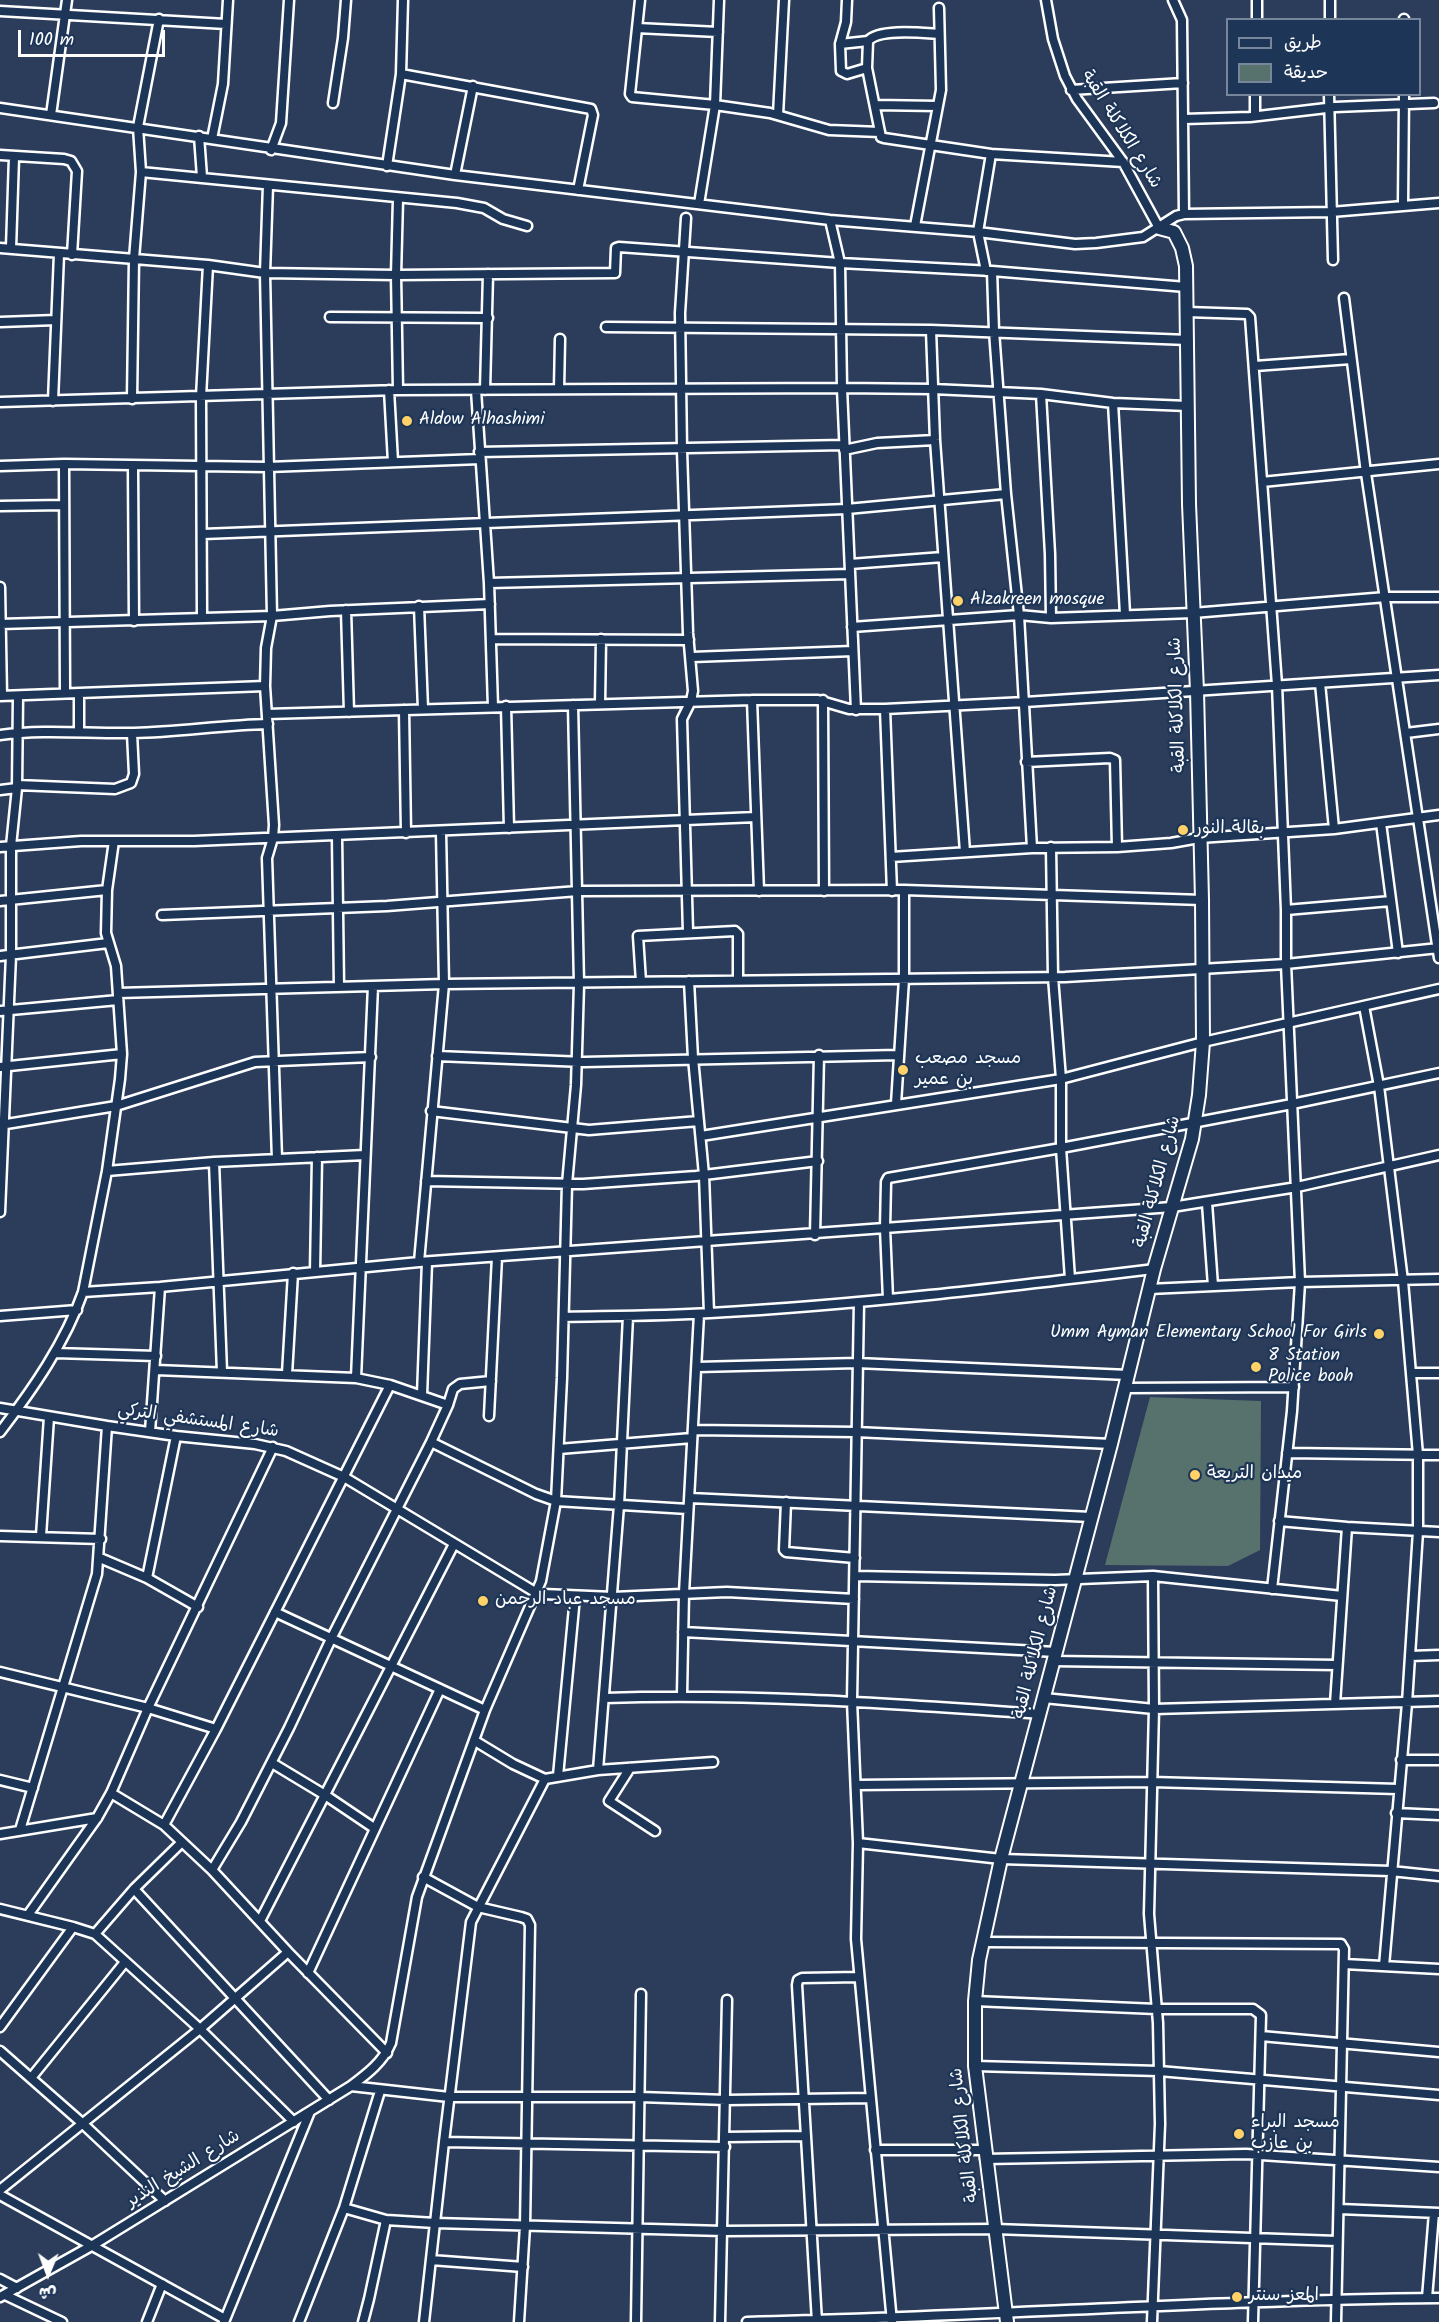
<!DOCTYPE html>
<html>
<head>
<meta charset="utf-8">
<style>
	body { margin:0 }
	#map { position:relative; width:1439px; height:2322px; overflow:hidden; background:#2b3d5b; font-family:Kalam,"Playpen Sans Arabic",sans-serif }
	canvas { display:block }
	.legend { position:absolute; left:1226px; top:18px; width:195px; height:78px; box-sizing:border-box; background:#1d3557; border:2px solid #77869a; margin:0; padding:8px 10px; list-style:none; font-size:18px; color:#fff }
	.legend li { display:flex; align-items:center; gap:12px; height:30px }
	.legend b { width:30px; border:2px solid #77869a }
	.north { position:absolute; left:18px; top:2244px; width:60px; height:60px; -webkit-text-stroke:4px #1d3557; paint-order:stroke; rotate:181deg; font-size:16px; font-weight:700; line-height:24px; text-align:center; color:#fff }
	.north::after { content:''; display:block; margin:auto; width:21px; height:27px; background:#fff; clip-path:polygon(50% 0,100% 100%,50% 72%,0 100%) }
	.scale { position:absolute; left:18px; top:30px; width:147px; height:27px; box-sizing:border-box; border:3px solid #fff; border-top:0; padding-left:8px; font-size:18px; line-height:21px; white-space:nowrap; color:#fff; -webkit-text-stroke:4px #1d3557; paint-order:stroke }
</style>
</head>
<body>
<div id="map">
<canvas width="1439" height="2322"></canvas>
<ul class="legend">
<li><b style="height:8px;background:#1d3557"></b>طريق</li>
<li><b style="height:16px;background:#57716d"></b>حديقة</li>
</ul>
<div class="north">ش</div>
<div class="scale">100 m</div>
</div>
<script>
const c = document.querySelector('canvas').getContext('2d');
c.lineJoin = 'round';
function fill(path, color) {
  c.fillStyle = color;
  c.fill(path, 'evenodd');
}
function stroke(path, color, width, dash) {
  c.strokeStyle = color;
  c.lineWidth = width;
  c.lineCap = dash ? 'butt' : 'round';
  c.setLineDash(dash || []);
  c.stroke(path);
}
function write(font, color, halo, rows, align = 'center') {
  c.font = font + ' Kalam,"Playpen Sans Arabic",sans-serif';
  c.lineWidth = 4.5;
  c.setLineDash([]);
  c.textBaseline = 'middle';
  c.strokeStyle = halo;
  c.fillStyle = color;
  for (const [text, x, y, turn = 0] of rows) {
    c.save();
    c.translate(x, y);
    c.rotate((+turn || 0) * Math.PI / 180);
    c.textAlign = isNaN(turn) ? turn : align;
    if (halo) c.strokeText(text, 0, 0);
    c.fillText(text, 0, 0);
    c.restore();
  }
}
fill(new Path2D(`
	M1150 1397 1261 1401 1260 1550 1228 1566 1105 1565Z`), '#57716d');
const street = new Path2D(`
	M640 0 630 94 632 97 715 105 770 113 829 130 880 132
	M847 0 846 22 840 44 841 71 847 74 867 68
	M1046 0 1053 39 1065 76 1077 99 1123 162 1159 228
	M1173 0 1182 20 1184 214
	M0 11 226 24
	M1257 20V0
	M1330 20V0
	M1404 20V19
	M637 28 718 32
	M868 41 867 68 881 137 884 138 991 154 1123 162
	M840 44 868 41C879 28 923 33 939 34
	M401 74 591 109 593 115 578 190
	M1071 90 1183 83
	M1329 94 1333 260
	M333 103 343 38 346 0
	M875 105 938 106
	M0 108 455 175 830 220 978 232 1075 244 1096 243 1143 237 1176 216 1184 214 1331 212 1439 203
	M51 115 67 0
	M778 115 784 0
	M1255 116V94
	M1184 119 1250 117 1335 107 1434 103
	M199 136 202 177
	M212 139 223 84 228 0
	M271 150 281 123 289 0
	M0 155 64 159 71 161 77 171 72 255
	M387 166 401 74 403 0
	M141 172 457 203 484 208 503 219 527 226
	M455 175 473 86
	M268 185 265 273 272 616 266 648 265 686 274 825 273 838 267 858 277 1159
	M699 204 715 105 719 0
	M1403 206 1404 94
	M686 218 680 313 682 450 688 633 693 691 691 701 682 719 688 932
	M830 220 840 263 842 388 856 710
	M915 226 941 90 939 8
	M0 248 208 265 265 273 396 275 615 273 616 248 619 247 840 263 992 271 1186 287
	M11 248 14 157
	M986 271 978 232 991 154
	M992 271 994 331 1006 494 1019 615 1032 848
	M1344 298 1366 473 1439 958
	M1187 312 1247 314 1250 317 1277 685 1286 910V964L1300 1282 1292 1411 1272 1589
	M330 317 488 318
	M0 322 56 320
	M606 327 931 330 1188 340
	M931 330 935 440 965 852
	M1255 366 1351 359
	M559 389 560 339
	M389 390 393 462
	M398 390 396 275 398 199
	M476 390 489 583 493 707
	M485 390 488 274
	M1041 394 1050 554 1051 618
	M132 399 134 259 141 172 138 127 159 19
	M53 401 59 254
	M0 402 398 390 842 388 933 389 1041 394 1113 403 1188 406
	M1113 403 1125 614
	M844 450 877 443 935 440
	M479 452 844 445
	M64 464 65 693
	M0 466 64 464 268 467 480 459
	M133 466 134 621
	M1262 482 1439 464
	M0 506 64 505
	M203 534 847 509 1006 494
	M850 564 943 557
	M489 583 850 574
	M0 587 2 696
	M419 606 423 709
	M346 610 349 712
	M202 618 201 397 208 265
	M0 624 272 616 330 611 490 604
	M852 627 1019 615 1051 618 1193 613 1386 597H1439
	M491 639 689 640
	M692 657 853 651
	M1320 683 1334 829
	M0 696 265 686
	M752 700 759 891
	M823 700 824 891
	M600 704 601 639
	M506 706 509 828
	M885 709 892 891
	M404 710 406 833
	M267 714 752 700H818L849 709H885L1025 702 1439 675
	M79 731V694
	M1406 733 1439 729
	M0 735C45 729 89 734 134 733 179 732 223 725 268 724
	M1026 762 1110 758 1115 760 1117 847
	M17 785 115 789 131 783 134 774 132 733
	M0 790 17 788
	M1381 823 1398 953
	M337 836 339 987
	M0 847 81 841H194L756 817
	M1051 847 1053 977 1061 1079V1148L1070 1279
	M891 857 1032 848 1117 847 1171 843 1199 838 1334 829 1439 815
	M0 901 107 890
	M1286 910 1391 901
	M162 915 387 906 578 891 904 890 1202 900
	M0 956 108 943
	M689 981 693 1058 704 1175 709 1313
	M641 982 638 936 735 931 738 934V980
	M118 993 444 984 1065 977 1286 964 1439 948
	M1364 1006 1379 1086 1403 1281 1418 1455V1531L1407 1703 1384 1966
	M0 1011 118 1000
	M437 1056 584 1062 898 1055
	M0 1067 122 1054
	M896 1104 904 979V890
	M431 1111 589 1130 699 1121
	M0 1125 116 1106 255 1062 371 1057
	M701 1136 1061 1079 1203 1042 1439 989
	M214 1162 222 1372
	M107 1171 214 1162 365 1155
	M426 1181 583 1184 696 1176 818 1161
	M1207 1203 1213 1286
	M0 1212 11 955V846L17 788 18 696
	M815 1235 819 1055
	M419 1262 444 984 441 832
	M315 1272 317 1157
	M1149 1289 1300 1282 1439 1279
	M83 1292 160 1287 419 1262 1172 1207 1297 1187 1439 1155
	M888 1299 885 1228 886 1182 888 1178 1061 1148 1292 1104 1439 1073
	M859 1302 852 1701 858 1843 856 1939 892 2322
	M0 1316 77 1310
	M564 1317C612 1316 661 1316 710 1313 859 1305 1006 1287 1154 1269
	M55 1353 156 1356
	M697 1367 857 1363 1128 1375
	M156 1370 356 1378 390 1385 448 1405
	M1412 1373H1439
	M287 1374 293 1273
	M356 1378 373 986
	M1125 1388 1294 1387
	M422 1395 427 1262
	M0 1408 107 1426 176 1436 255 1444 286 1451 344 1477 535 1592 543 1594 613 1597 727 1592 854 1599
	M489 1416 497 1257
	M693 1430 856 1432 1111 1444
	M0 1432C33 1389 65 1343 83 1292L107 1171 120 1079 122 1054 116 966 106 933 107 890 114 841
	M150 1432 160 1287
	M431 1442 536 1494 556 1501 688 1509
	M559 1449 692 1438
	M1287 1453 1439 1455
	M690 1498 1091 1517
	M786 1502 784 1550 786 1552 855 1558
	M1279 1521 1347 1527 1439 1532
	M0 1536 101 1539
	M41 1536 49 1417
	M100 1558 147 1578 198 1607
	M855 1576 1055 1580 1153 1576 1342 1596
	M147 1578 176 1436
	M275 1612 485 1710
	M683 1632 1056 1652
	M1410 1656 1439 1655
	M1053 1661 1337 1665
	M0 1672 148 1708 216 1729
	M682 1695 684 1593 699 1314
	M605 1698C751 1693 895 1704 1040 1714
	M1044 1698 1154 1709 1439 1701
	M1335 1704 1347 1527
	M475 1741 513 1764 545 1779 598 1770 713 1762
	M1401 1760H1439
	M272 1763 325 1795 374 1828
	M630 1768 609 1801 655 1831
	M598 1770 619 1505 628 1316
	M558 1776 575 1597
	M0 1780 33 1788
	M856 1785 1152 1782 1398 1789
	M111 1793 164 1825 212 1870 288 1952 387 2053
	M1396 1813 1439 1815
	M164 1825 216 1729 390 1385
	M20 1830 97 1574 107 1426
	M0 1834 97 1818
	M858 1843 1001 1859 1391 1871 1439 1876
	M212 1870 241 1822 289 1728 331 1639 431 1442 448 1405 453 1389 460 1384 491 1381
	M423 1877 478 1907 521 1917 527 1919 530 1925 525 2226 519 2322
	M134 1889 329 2100
	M0 1909 73 1927 95 1934 200 2029 294 2122
	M28 1915 97 1818 111 1793 148 1708 273 1447
	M260 1921 454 1544
	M95 1934 134 1889 181 1843
	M983 1942 1341 1944 1344 1949 1336 2322
	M1344 1964 1439 1969
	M308 1973 440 1689
	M975 2001 1156 2009H1253L1261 2015 1253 2322
	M0 2027 73 1927
	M1261 2036 1439 2052
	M0 2051 82 2123 165 2201
	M975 2066 1159 2071 1439 2095
	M31 2078 125 1962
	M351 2086 449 2097H640L726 2100 870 2098
	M725 2137 806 2136
	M444 2142 725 2147
	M875 2150H984
	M985 2159 1246 2154 1439 2167
	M0 2190 200 2029 288 1952
	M0 2195 225 2319
	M344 2208 386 2220 435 2223 723 2231 995 2229 1337 2241
	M1339 2209 1439 2213
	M431 2260 523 2267
	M0 2279 17 2288
	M5 2295 62 2322
	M0 2297 93 2245 351 2086C367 2074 383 2062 391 2043L417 1897 485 1710 541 1581 556 1501 562 1378 567 1184 576 1085 579 984 573 705
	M1427 2298 1434 2213
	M147 2322 162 2284
	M224 2322 309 2114
	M299 2322 344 2208 380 2091
	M363 2322 369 2299 386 2220
	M424 2322 444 2142 471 1922 545 1779
	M636 2322 641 1994
	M720 2322 727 2000
	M747 2322C978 2317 1208 2300 1439 2298
	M817 2322 797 1985 798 1980 802 1978 859 1977
	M1152 2322 1160 2124 1158 2023 1149 1914 1154 1709 1153 1576`);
const secondary = new Path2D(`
	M1007 2322 975 2066V2001L979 1960 1001 1859 1111 1444 1154 1269 1192 1139 1199 1095 1203 1042 1202 900 1197 691 1189 504 1186 266 1182 248 1174 232 1159 228`);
stroke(street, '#fff', 13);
stroke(secondary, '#fff', 16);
stroke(street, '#1d3557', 8);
stroke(secondary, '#1d3557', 12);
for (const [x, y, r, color] of [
	[407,421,6,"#ffd166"],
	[958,601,6,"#ffd166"],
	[1183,830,6,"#ffd166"],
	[903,1070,6,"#ffd166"],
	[1379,1334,6,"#ffd166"],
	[1256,1367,6,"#ffd166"],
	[1195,1475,6,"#ffd166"],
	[483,1601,6,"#ffd166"],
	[1239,2134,6,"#ffd166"],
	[1237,2297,6,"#ffd166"]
]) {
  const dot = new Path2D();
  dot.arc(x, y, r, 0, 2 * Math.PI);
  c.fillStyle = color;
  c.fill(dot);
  stroke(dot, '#1d3557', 2);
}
write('18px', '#fff', '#1d3557', [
	["شارع الكلاكلة القبة",1120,130,58],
	["شارع الكلاكلة القبة",1179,705,-92],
	["شارع الكلاكلة القبة",1159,1182,-75],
	["شارع المستشفي التركي",198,1422,8],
	["شارع الكلاكلة القبة",1037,1653,-76],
	["شارع الكلاكلة القبة",966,2135,-97],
	["شارع الشيخ النذير",184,2170,-32]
]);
write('18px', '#fff', '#1d3557', [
	["Aldow Alhashimi",419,421],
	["Alzakreen mosque",970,601],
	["بقالة النور",1195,830],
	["مسجد مصعب",915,1060],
	["بن عمير",915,1081],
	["Umm Ayman Elementary School For Girls",1367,1334,"right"],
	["8 Station",1268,1357],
	["Police booh",1268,1378],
	["ميدان التريعة",1207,1475],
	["مسجد عباد الرحمن",495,1601],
	["مسجد البراء",1251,2124],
	["بن عازب",1251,2145],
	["المعز سنتر",1249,2297]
], 'left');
</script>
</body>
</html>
